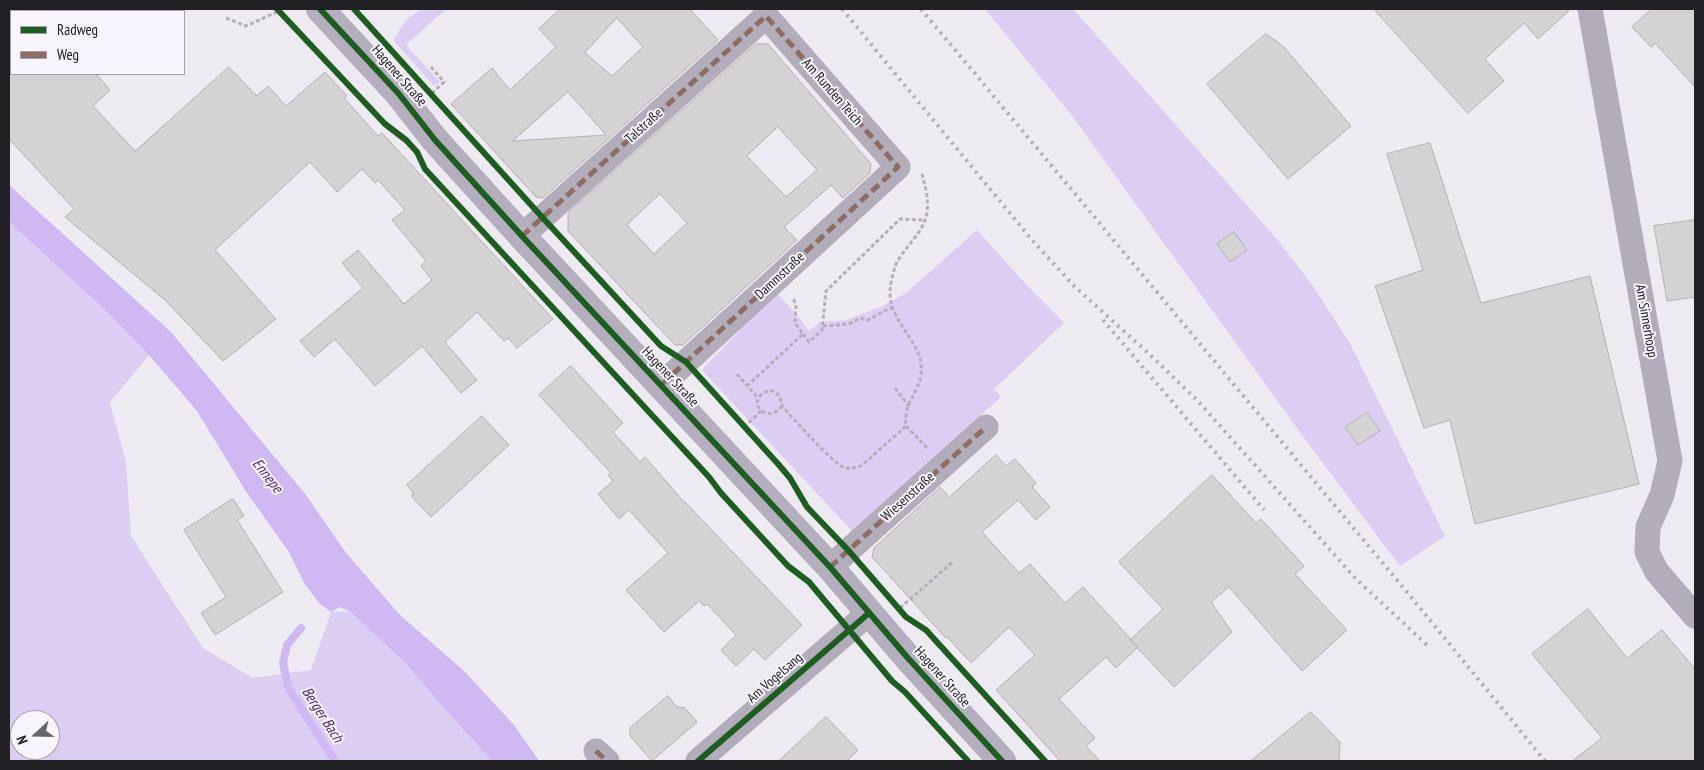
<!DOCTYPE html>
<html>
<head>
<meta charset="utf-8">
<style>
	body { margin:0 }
	#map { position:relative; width:1704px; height:770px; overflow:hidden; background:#edeaf1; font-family:"PT Sans Narrow",sans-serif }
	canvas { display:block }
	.frame { position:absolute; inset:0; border:10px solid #212024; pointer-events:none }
	.legend { position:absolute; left:10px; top:10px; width:175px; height:65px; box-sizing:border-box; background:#f9f5ff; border:1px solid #a3a0a7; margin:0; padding:6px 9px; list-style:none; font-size:15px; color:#212024 }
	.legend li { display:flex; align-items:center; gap:10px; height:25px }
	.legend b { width:25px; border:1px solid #a3a0a7 }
	.north { position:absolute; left:10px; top:710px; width:50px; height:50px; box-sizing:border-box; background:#f9f5ff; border:1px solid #a3a0a7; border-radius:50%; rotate:249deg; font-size:14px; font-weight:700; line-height:20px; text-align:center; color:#212024 }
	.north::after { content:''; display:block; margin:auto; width:18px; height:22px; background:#68676c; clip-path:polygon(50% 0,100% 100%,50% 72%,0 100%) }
</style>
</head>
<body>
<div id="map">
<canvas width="1704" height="770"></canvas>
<div class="frame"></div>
<ul class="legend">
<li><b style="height:6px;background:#1b5e20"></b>Radweg</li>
<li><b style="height:6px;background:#8d6e63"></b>Weg</li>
</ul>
<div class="north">N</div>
</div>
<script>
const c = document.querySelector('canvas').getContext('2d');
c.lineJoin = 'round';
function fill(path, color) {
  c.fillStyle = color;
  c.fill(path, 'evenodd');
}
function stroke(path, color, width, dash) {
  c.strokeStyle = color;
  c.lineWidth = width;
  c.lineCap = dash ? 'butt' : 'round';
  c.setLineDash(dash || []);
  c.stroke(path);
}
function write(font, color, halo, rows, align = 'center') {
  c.font = font + ' "PT Sans Narrow",sans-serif';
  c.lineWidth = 4;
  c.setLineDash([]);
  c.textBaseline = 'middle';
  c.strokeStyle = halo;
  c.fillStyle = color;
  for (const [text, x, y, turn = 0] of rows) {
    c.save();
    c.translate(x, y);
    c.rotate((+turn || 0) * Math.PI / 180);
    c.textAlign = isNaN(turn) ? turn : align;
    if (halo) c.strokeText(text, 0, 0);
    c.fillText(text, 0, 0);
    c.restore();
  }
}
fill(new Path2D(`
	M425 9 445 10 406 45 440 82 434 86 394 41C400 26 409 14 425 9Z
	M985 9H1073L1277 239 1313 286 1351 345 1445 536 1400 566 1299 431 1073 117Z
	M9 222 101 306 149 355 110 402 126 463 131 536 203 648 253 678 311 670 331 612 351 611 406 664 443 707 492 761H9ZM20 720H50V750H20Z
	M977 230 1025 283 1064 323 994 389 1001 397 852 531 702 370 776 292 797 315 809 331 820 322 846 320 883 306 906 293Z`), '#dccdf3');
fill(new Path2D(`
	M9 185 171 332 306 495 346 553 400 615 464 671 514 725 539 761H492L443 707 406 664 351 612 340 607 331 612 319 603 304 583 289 552 247 493 197 411 149 355 101 306 9 222Z`), '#d0b8f2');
stroke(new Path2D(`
	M301 628 287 645 283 663 289 689 335 761`), '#d0b8f2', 8);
const building = new Path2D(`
	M560 9H690L718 40 543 198 536 197 451 104 492 68 510 90 556 47 539 29ZM617 18 643 47 612 76 585 53ZM568 92 606 135 513 141Z
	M1374 9H1571L1538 39 1524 23 1485 59 1504 81 1468 113Z
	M1652 9H1695V87L1655 43 1651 47 1632 27Z
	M1266 34 1283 46 1351 126 1288 179 1207 84Z
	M756 44H768L871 164 870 173 843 198 831 185 784 227 797 240 683 345H675L568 231V213ZM778 127 817 170 786 197 747 156ZM660 194 687 223 654 254 627 225Z
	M229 67 257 96 268 86 286 106 325 72 347 96 344 98 378 136 382 133 553 319 517 348 508 338 504 341 477 312 445 342 477 380 461 393 422 346 375 386 335 339 314 357 300 341 363 288 342 263 358 250 404 304 432 280 421 266 426 261 392 220 405 210 378 180 375 183 362 169 337 192 310 162 215 250 276 319 223 361 165 300 65 217 74 209 9 139V74H96L110 90 93 106 135 151Z
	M1430 143 1481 303 1590 276 1639 484 1475 524 1450 420 1424 428 1375 286 1423 270 1387 154Z
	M1695 220V297L1667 301 1654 226Z
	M1234 232 1247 250 1230 262 1217 244Z
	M571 366 623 423 613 432 640 462 645 457 684 502H685L802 625 765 660 754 649 736 666 721 650 736 635 707 604 704 606 699 601 664 632 626 590 668 553 629 510 619 519 598 494 613 481 608 475 611 473 539 395Z
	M1367 413 1380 431 1358 445 1345 427Z
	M482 416 509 445 431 517 411 496 414 494 407 485Z
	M996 455 1006 466 1015 459 1036 483 1032 487 1050 507 1036 520 1018 500 982 532 1019 573 1030 564 1065 603 1083 587 1138 647 1116 668 1106 657 1059 699 1095 738 1086 746 1100 761H1060L996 690 1035 655 1009 627 971 663 948 638 945 637 872 557 874 548 940 487 949 497Z
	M1212 475 1256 523 1261 519 1304 566 1295 574 1347 630 1302 671 1229 587 1211 602 1232 632 1174 687 1130 640 1163 609 1119 562Z
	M233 499 244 516 237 520 283 592 215 635 201 613 226 597 184 530Z
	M1588 609 1627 658 1662 630 1695 669V761H1572L1602 738 1532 654Z
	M668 696 677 707 685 708 697 722 652 761 630 736V728Z
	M1311 712 1340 742 1339 761H1251Z
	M826 717 858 750 847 761H779Z`);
fill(building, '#d4d2d3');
stroke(building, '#b2b0b1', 1);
stroke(new Path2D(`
	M226 18 246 26 279 11
	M431 67 444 82 432 93
	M922 174C925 186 929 199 927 212 924 233 905 246 896 264 894 270 892 277 891 283 884 318 917 335 921 364 924 386 908 397 906 415 905 419 906 423 906 426L927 448
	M823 326 849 324 860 318 868 320 892 307
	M803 334 809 342 822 330 826 291 900 219 924 220
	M737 374 758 398
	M747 386 803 334 795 323 796 304 792 297
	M895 388 909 406
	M782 406C776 412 772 416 764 412 743 402 778 373 782 406 793 418 833 464 845 468 851 469 856 467 861 466L906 426
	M744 427 761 411
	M900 608 954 561`), '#b4afba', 3, [4, 2.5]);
stroke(new Path2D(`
	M36 11 38 9
	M9 36 11 34`), '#b2acbb', 12);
stroke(new Path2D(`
	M1590 9 1670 461 1662 495 1648 527 1647 552 1657 572 1695 616
	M522 236 766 16 898 167 661 385
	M830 567 986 427
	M596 751 607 761
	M698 761 869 613`), '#b2acbb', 25);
stroke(new Path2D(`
	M320 9 399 94 435 140 522 236 830 567 907 657 1002 761`), '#b4aebe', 28);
stroke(new Path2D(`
	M842 9 1032 240 1074 286 1147 352 1198 401 1356 579 1427 645
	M921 9 1416 603 1545 761
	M1103 320 1264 510`), '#b1adb6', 4, [2.5, 5]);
stroke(new Path2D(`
	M522 236 766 16 898 167 661 385
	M830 567 986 427
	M596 751 607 761`), '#8d6e63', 5, [10, 5]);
stroke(new Path2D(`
	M277 9 385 124 406 140 417 152 425 169 709 477 721 493 788 566 809 582 892 681 905 692 968 761
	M320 9 399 94 435 140 522 236 830 567 907 657 1002 761
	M354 9 542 217 661 346 686 362 779 465 790 478 807 507 848 550 906 617 926 630 1045 761
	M698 761 869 613`), '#1b5e20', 6);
write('14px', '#212024', '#f9f5ff', [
	["Hagener Straße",399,76,49],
	["Am Runden Teich",832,92,49],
	["Talstraße",644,126,-42],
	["Dammstraße",780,276,-43],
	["Am Sinnerhoop",1646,321,80],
	["Hagener Straße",670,377,47],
	["Wiesenstraße",908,497,-42],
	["Hagener Straße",942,677,48],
	["Am Vogelsang",775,678,-41]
]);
write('italic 15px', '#50227d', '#f9f5ff', [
	["Ennepe",267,476,52],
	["Berger Bach",322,715,57]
]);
</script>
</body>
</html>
